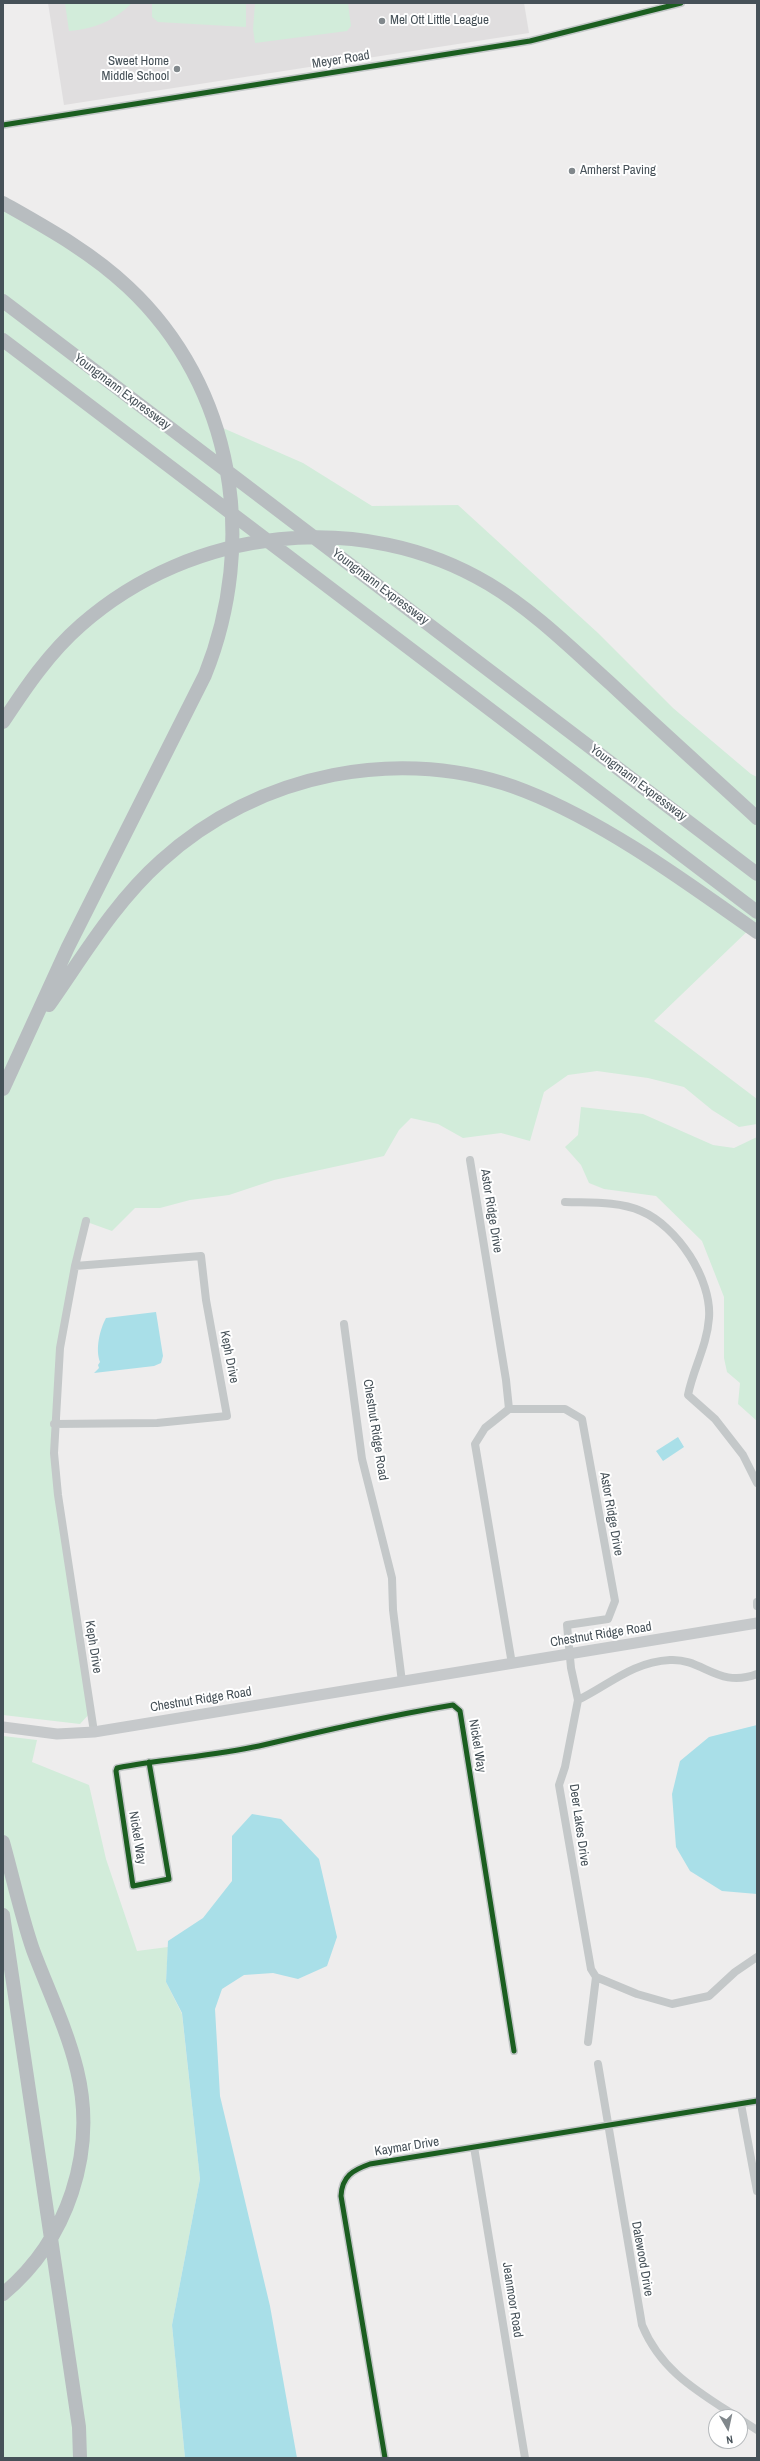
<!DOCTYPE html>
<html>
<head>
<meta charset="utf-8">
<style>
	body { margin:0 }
	#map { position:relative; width:760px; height:2461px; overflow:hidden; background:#eeeded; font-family:"Archivo Narrow",sans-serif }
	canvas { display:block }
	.frame { position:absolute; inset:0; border:4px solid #465158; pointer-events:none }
	.north { position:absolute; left:708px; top:2409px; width:40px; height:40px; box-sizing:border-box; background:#fff; border:1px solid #b5b9bc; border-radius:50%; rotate:171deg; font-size:11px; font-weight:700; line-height:16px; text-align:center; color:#465158 }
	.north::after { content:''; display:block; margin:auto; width:14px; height:18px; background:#81888c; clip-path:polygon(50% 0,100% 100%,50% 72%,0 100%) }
</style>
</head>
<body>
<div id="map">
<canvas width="760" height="2461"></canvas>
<div class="frame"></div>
<div class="north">N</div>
</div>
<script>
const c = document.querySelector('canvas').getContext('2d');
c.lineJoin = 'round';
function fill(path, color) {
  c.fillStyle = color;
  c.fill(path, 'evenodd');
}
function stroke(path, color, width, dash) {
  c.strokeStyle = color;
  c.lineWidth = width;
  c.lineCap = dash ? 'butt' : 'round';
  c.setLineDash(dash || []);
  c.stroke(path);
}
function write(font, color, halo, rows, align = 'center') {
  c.font = font + ' "Archivo Narrow",sans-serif';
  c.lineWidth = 4;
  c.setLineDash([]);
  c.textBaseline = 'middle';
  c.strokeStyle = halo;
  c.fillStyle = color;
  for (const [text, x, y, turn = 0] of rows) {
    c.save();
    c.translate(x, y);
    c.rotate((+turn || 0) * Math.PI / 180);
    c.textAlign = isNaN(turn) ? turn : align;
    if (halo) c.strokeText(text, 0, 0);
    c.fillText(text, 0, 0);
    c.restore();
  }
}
fill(new Path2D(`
	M48 3H524L529 33 64 105Z`), '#e0dedf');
fill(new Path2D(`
	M65 3H132C114 21 94 29 69 31Z
	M152 3H246V27L158 22 152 17Z
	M255 3H348L351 26 347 31 255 43 253 29Z
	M3 203 40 224 154 315 216 425 303 463 372 506 458 505 598 633 673 708 751 774 757 777V922L654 1021 757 1099V1124L739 1127 712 1110 684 1087 648 1078 597 1071 568 1075 544 1092 530 1141 501 1133 463 1138 438 1124 411 1118 399 1130 384 1156 274 1180 229 1195 190 1200 160 1208H135L112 1231 87 1222 60 1348 54 1453 91 1712 80 1724 3 1715Z
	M581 1107 643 1114 713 1145 734 1148 757 1137V1421L738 1404 740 1383 727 1372 724 1358V1297L702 1241 656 1196 604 1189 589 1183 581 1165 565 1147 578 1135Z
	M3 1736 37 1740 32 1762 89 1785 106 1859 137 1951 168 1947 166 1982 182 2014 200 2179 172 2325 185 2458H3Z`), '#d2ecda');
fill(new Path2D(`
	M156 1312 163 1356 161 1363 154 1366 94 1373 99 1368 98 1365 100 1362C95 1349 100 1329 106 1318Z
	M678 1437 684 1447 663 1461 656 1451Z
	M757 1725V1894L722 1891 690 1871 676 1847 672 1794 680 1761 709 1737Z
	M252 1814 281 1819 319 1859 337 1937 327 1966 298 1979 273 1973 244 1975 222 1989 215 2009 220 2096 270 2306 297 2458H185L172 2325 200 2179 182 2013 166 1982 168 1941 203 1918 232 1881V1836Z`), '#a9dfe8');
stroke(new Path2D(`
	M3 125 530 41 681 3
	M470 1160 506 1380 509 1409 485 1428 475 1444 512 1664
	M565 1202C589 1203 618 1201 641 1211 677 1226 712 1279 709 1318 707 1346 693 1369 688 1395L715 1419 743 1455 757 1483
	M86 1221 75 1266 60 1348 54 1453 58 1495 94 1732
	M344 1324 362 1459 392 1578 393 1610 402 1682
	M509 1409H565L582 1419 615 1601 608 1619 567 1625 571 1668 578 1700 565 1767 559 1785 591 1969 596 1977 637 1994 672 2004 709 1996 735 1972 757 1957
	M54 1424 157 1423 227 1416 206 1300 201 1256 75 1266
	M757 1602V1606
	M578 1700C609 1685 632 1662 670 1660 703 1658 718 1689 757 1674
	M149 1762 169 1879 133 1886 116 1771 117 1768C164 1759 212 1756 259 1746 323 1731 387 1716 453 1705L460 1711 514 2051
	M588 2042 596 1977
	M598 2064 642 2325C661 2371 697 2391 737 2417
	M741 2104 757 2191
	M474 2147 525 2458
	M740 2419 757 2430
	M385 2458 341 2196C342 2176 353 2170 370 2164L757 2101`), '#c4c8c9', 8);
stroke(new Path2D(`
	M3 1727 57 1734 94 1732 757 1623`), '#c6c9cb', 11);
stroke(new Path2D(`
	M3 203C47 228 91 252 128 287 235 387 258 543 205 675L68 947 3 1089
	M3 301 757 874
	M3 340 757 912
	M3 722C26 687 49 653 81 625 192 527 362 508 489 584 534 611 572 649 611 684 659 729 708 773 757 818
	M49 1005C84 955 115 902 161 861 257 773 403 743 525 791 606 823 686 882 757 932
	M3 1842C13 1878 21 1915 33 1950 48 1990 67 2029 77 2070 97 2152 68 2240 3 2294
	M3 1915 79 2427 80 2458`), '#b8bdc0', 14);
stroke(new Path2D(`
	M3 125 530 41 681 3
	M149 1762 169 1879 133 1886 116 1771 117 1768C164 1759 212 1756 259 1746 323 1731 387 1716 453 1705L460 1711 514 2051
	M385 2458 341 2196C342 2176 353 2170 370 2164L757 2101`), '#1b5e20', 5);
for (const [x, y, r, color] of [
	[382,21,4,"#81888c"],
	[177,69,4,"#81888c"],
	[572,171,4,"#81888c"]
]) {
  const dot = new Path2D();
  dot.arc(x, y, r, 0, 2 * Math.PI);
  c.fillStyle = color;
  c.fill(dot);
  stroke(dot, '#fff', 1.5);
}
write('13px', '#465158', '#fff', [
	["Mel Ott Little League",390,21],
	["Sweet Home",169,62,"right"],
	["Middle School",169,77,"right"],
	["Amherst Paving",580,171]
], 'left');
write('13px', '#465158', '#fff', [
	["Meyer Road",341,60,-9],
	["Youngmann Expressway",122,392,37],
	["Youngmann Expressway",380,587,37],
	["Youngmann Expressway",638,783,37],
	["Astor Ridge Drive",491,1211,81],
	["Keph Drive",229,1357,79],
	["Chestnut Ridge Road",375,1430,81],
	["Astor Ridge Drive",611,1514,80],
	["Chestnut Ridge Road",601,1635,-9],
	["Keph Drive",93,1647,81],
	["Chestnut Ridge Road",201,1700,-9],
	["Nickel Way",477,1746,81],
	["Deer Lakes Drive",579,1825,82],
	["Nickel Way",137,1838,81],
	["Kaymar Drive",407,2147,-9],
	["Dalewood Drive",642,2259,80],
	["Jeanmoor Road",512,2300,81]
]);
</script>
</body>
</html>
